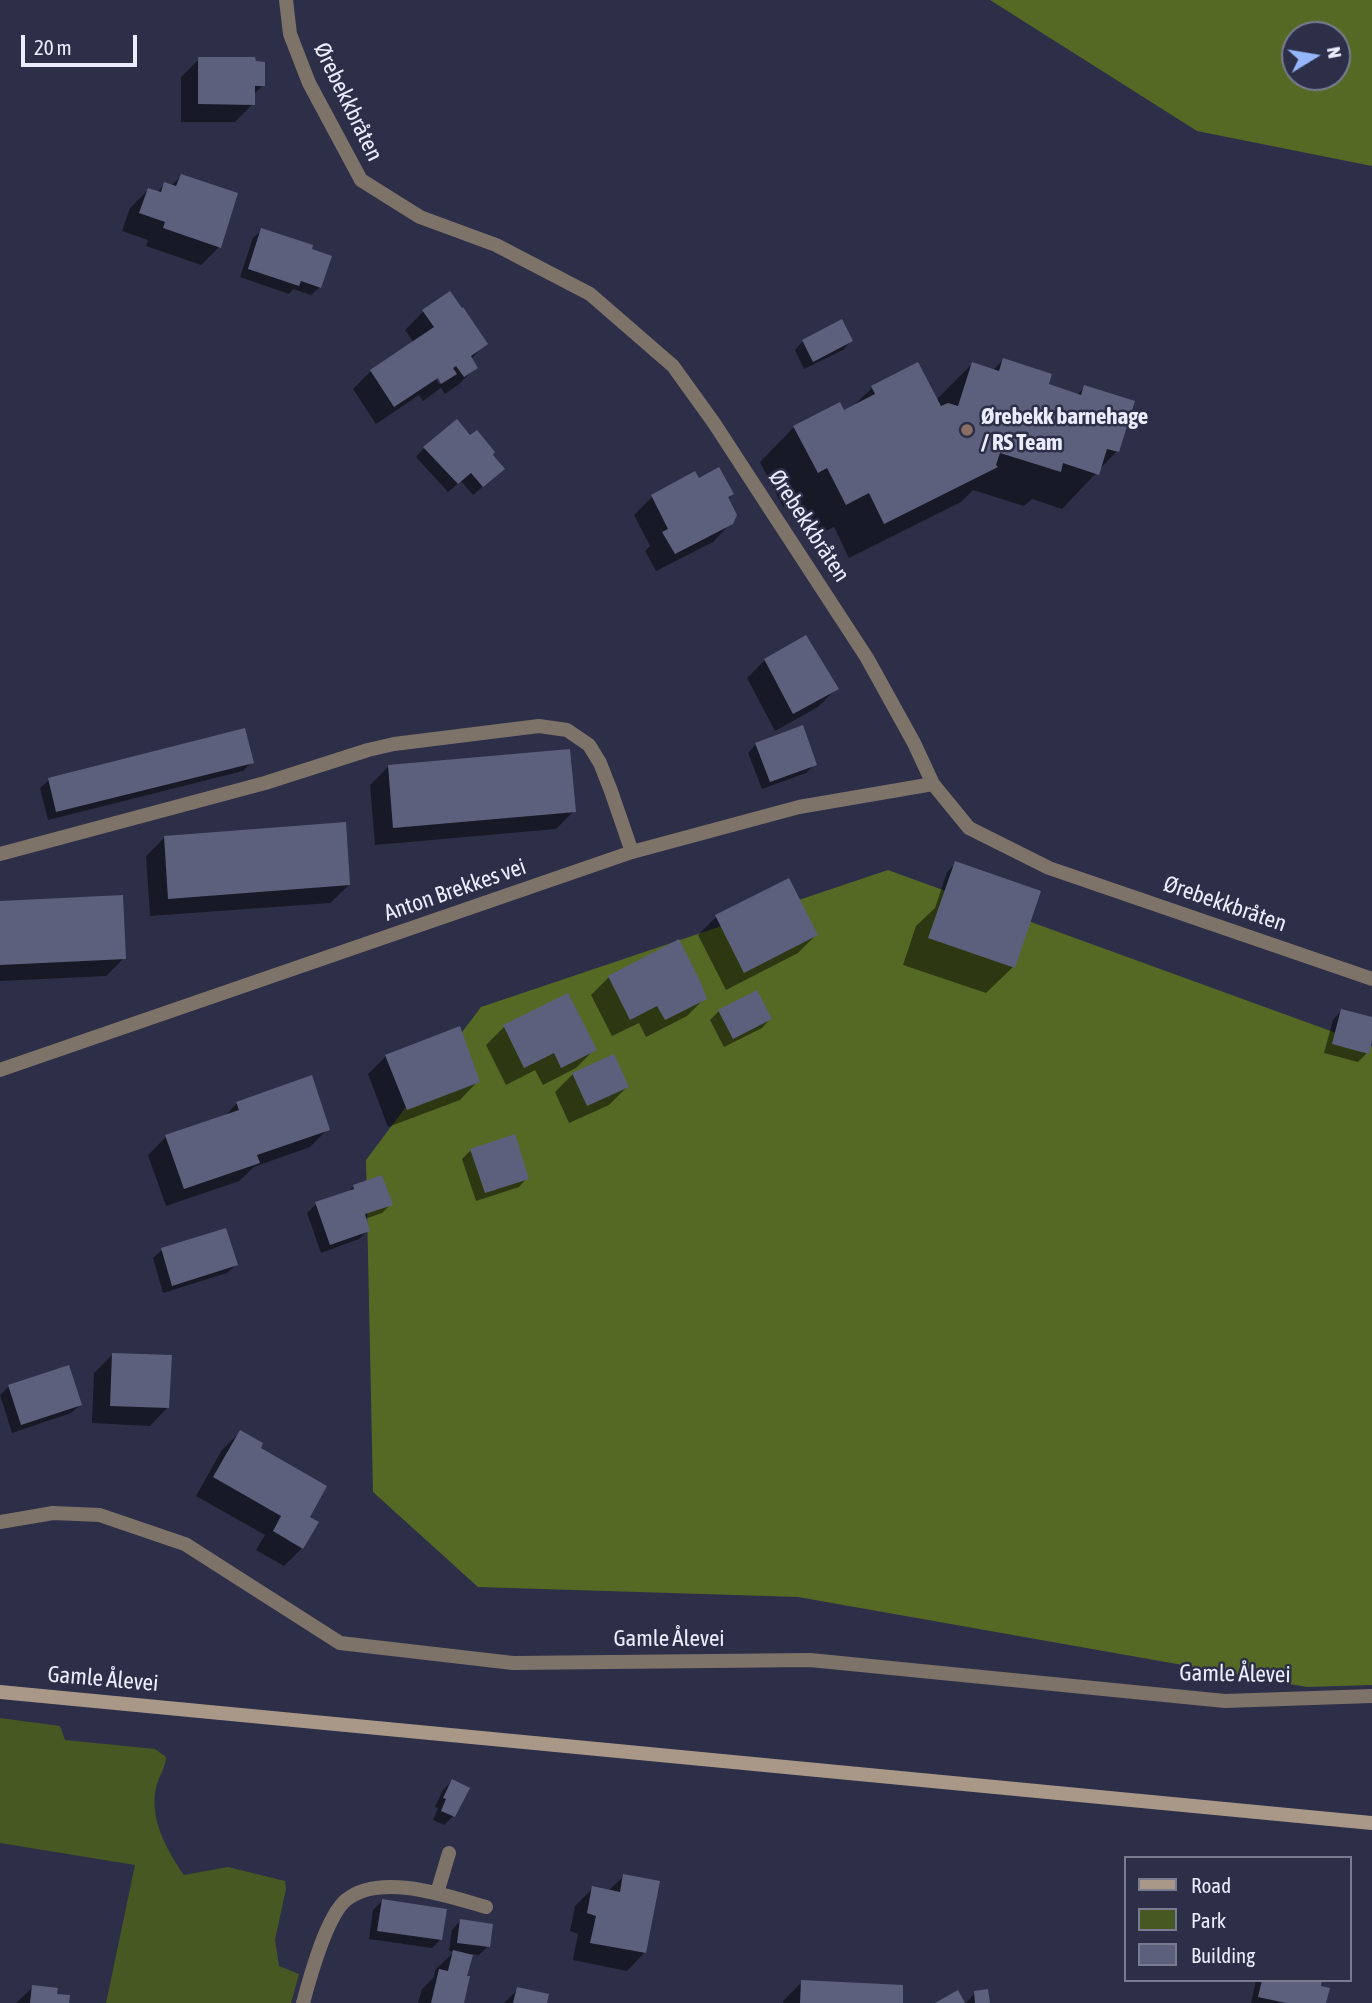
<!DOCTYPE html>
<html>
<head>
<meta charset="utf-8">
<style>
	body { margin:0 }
	#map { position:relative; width:1372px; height:2003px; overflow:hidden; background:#2d2f48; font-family:"Asap Condensed",sans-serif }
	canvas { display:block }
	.legend { position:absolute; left:1124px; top:1856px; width:228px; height:126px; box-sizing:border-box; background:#2d2f48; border:2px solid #797b91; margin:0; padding:9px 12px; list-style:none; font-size:21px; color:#ebedfe }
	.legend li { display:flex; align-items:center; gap:14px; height:35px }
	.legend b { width:35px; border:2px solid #797b91 }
	.north { position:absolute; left:1281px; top:21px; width:70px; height:70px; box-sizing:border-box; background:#2d2f48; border:2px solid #797b91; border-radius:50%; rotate:79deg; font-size:19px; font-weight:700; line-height:28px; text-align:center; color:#ebedfe }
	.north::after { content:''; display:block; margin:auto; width:24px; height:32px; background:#95b6fd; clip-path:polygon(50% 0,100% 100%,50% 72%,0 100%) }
	.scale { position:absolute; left:21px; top:35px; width:116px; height:32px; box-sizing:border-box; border:4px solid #ebedfe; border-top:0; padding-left:9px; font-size:21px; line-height:24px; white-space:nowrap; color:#ebedfe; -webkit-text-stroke:5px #2d2f48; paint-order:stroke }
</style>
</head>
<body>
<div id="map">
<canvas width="1372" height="2003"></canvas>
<ul class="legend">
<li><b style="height:9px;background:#a99888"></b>Road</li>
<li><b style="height:19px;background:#475822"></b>Park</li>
<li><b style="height:19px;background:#5d607c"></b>Building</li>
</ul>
<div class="north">N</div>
<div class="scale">20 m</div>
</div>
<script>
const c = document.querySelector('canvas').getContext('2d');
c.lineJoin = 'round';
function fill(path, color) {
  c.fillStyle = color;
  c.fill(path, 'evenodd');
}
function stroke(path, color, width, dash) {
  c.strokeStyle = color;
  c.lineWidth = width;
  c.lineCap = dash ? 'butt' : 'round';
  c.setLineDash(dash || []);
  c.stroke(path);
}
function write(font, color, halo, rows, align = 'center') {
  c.font = font + ' "Asap Condensed",sans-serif';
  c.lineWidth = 5;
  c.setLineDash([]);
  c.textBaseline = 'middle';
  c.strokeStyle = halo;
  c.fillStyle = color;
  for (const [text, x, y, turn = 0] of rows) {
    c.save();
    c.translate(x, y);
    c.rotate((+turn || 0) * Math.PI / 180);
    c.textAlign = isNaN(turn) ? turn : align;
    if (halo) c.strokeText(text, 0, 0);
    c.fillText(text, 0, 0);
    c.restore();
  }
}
fill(new Path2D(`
	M0 1718 60 1726 65 1740 155 1749 166 1757C166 1768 158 1777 156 1788 149 1818 167 1851 184 1875L228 1867 285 1881 286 1889 275 1940 279 1966 299 1974 291 2003H106L135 1865 0 1843Z`), '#475822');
fill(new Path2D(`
	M990 0H1372V166L1197 131ZM1295 35H1337V77H1295Z
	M888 870 1372 1046V1685L1307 1687 798 1597 478 1587 373 1492 366 1160 481 1007Z`), '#556925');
fill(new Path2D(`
	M199 59 263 85 253 95V104L235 122H181V77Z
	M181 176 219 247 201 265 146 246 148 240 122 231 130 208 148 190 156 193 165 184 171 186Z
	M262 230 320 287 311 295 293 289 289 294 240 277 253 238Z
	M450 294 485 344 471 359 476 367 458 385 445 394 441 388 423 401 419 395 376 424 353 389 371 371 414 343 405 330 423 312ZM432 371 442 382 439 384Z
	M803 341H851L843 350 804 369 795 350Z
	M1003 360 1046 385 1077 395 1085 387 1117 451 1062 509 1032 499 1024 506 973 490 961 502 849 558 834 527 811 538 792 502 783 507 760 462 794 427 851 408 872 388 917 364 936 400 972 364 992 371Z
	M470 437 490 455 494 477 473 495 461 481 448 492 416 457 424 448Z
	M695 474 699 480 731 494 727 498 731 523 713 542 656 571 645 551 650 546 634 515 652 497Z
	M765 660 836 689 818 707 775 731 747 678Z
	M756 744 815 764 806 773 762 789 748 753Z
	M252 762 243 771 48 820 40 788 49 780Z
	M388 767 574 811 556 829 375 845 370 785Z
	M164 838 349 885 330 903 150 916 146 856Z
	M956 863 1013 967 986 993 903 965 916 926 935 908 947 872Z
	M0 903 124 958 106 976 0 981Z
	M716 917 816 935 798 953 726 990 698 935Z
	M609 977 705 998 687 1016 646 1037 639 1023 612 1036 591 995Z
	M567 995 594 1050 576 1068 543 1085 535 1070 506 1085 486 1045 504 1027Z
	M719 1011 770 1019 762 1028 724 1047 710 1020Z
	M1341 1011 1372 1019V1034L1367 1053 1358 1062 1324 1053 1333 1020Z
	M386 1056 478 1081 460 1100 388 1127 368 1074Z
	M573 1074 627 1087 609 1105 569 1123 555 1092Z
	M237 1103 328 1129 310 1147 254 1167 239 1181 166 1206 148 1155 166 1137 224 1117Z
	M471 1150 527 1178 519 1187 476 1201 462 1159Z
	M354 1186 391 1204 382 1213 365 1219 368 1230 359 1239 321 1253 307 1213 316 1204 347 1193Z
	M162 1250 236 1265 227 1273 163 1293 153 1258Z
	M113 1354 168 1407 150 1426 92 1423 94 1373Z
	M68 1367 80 1405 71 1413 12 1433 0 1395 8 1387Z
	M240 1432 258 1448 307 1517 302 1548 284 1566 256 1550 265 1535 196 1496 222 1450Z
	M452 1781 468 1788 453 1816 444 1825 433 1820 438 1808 435 1807 443 1790Z
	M624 1876 645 1952 627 1971 573 1960 578 1934 570 1931 575 1906 593 1888 608 1891Z
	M382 1901 441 1939 432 1948 369 1939 373 1910Z
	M460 1921 488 1946 479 1955 471 1954 465 1977 462 2003H418L422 1989 434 1977 435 1970 454 1952 449 1951 452 1930Z
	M1256 1980H1320L1319 1988 1325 2003H1251Z
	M802 1982 901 2003H783L784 2000Z
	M33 1987 55 1995 68 2003H16Z
	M518 1989 545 2003H504Z
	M975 1993 988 2003H966Z`), '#0007');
fill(new Path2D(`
	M198 57H255L256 61 265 62V86H255V105L198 104Z
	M181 174 238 193 221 248 163 228 165 222 139 213 148 188 161 192 164 182 176 186Z
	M261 228 313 245 312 249 332 256 321 288 301 281 299 286 248 269Z
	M450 291 462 308 463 307 488 344 471 356 478 368 464 377 456 366 453 368 457 374 441 384 438 378 394 407 370 370 434 327 422 310Z
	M842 319 853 341 813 362 802 340Z
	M1003 358 1052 374 1049 384 1081 395 1084 385 1135 401 1119 452 1107 449 1099 475 1063 463 1061 472 1000 453 996 465 998 467 884 524 869 493 846 505 827 468 818 473 793 426 840 402 844 410 875 394 871 386 918 362 941 406 948 403 958 406 972 362 999 371Z
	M457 419 470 435 477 430 495 452 493 455 505 469 483 487 471 473 458 484 423 447Z
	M719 467 734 494 728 497 737 515 733 524 675 554 662 532 668 529 651 495 695 471 699 478Z
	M806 635 839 689 793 714 764 659Z
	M803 725 817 765 770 782 755 743Z
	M245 728 254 763 56 812 48 778Z
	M570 749 576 812 393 828 388 765Z
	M346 822 350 885 168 899 164 836Z
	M955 861 1041 891 1015 968 928 938Z
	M789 878 818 935 744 973 715 915Z
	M123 895 126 959 0 965V901Z
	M679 939 701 983 707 999 665 1020 657 1006 630 1020 608 976Z
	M757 990 772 1019 733 1039 718 1010Z
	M568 993 597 1050 561 1068 554 1053 524 1068 503 1025Z
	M1341 1009 1372 1017V1041L1369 1054 1332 1044Z
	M460 1026 480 1082 407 1110 385 1055Z
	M614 1054 629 1087 587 1106 572 1073Z
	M312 1075 330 1130 257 1155 260 1163 184 1189 165 1135 239 1110 236 1102Z
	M515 1134 529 1179 485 1193 470 1149Z
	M382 1175 393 1205 365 1214 370 1231 330 1245 315 1202 354 1189 353 1185Z
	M226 1228 238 1265 172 1286 161 1248Z
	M112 1353 172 1355 169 1408 110 1406Z
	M69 1365 82 1405 21 1425 8 1385Z
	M240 1430 263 1443 261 1448 327 1486 310 1517 319 1522 303 1549 273 1531 281 1516 213 1477Z
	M452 1779 470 1788 455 1817 441 1811 446 1799 443 1798Z
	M623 1874 660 1881 646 1953 590 1943 596 1916 587 1913 592 1886 620 1892Z
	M382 1899 447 1909 442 1940 377 1931Z
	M460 1919 493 1924 490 1947 457 1943Z
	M453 1950 473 1955 467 1976H470L464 2003H431L439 1969 448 1971Z
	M801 1980 903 1985V2003H800Z
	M1262 1980H1322L1321 1986 1330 1988 1326 2003H1286L1258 1997Z
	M32 1985 58 1988 57 1994 70 1995 69 2003H30Z
	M517 1987 549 1994 547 2003H513Z
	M988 1989 990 2003H975L974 1991Z
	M958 1990 965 2003H935Z`), '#5d607c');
stroke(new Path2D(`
	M0 854 265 783 368 750 394 744 539 726 567 730 589 745 600 763 611 791 632 852`), '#7e7369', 14);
stroke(new Path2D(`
	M286 0 290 34 309 83 361 180 420 217 496 245 590 294 673 366 714 423 867 658 914 743 933 784 969 828 1049 868 1372 979
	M0 1070 632 852 799 807 933 784
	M0 1522 53 1513 100 1515 185 1544 340 1643 513 1663 810 1660 1225 1701 1372 1696
	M437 1893 449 1853
	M303 2003C310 1977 326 1917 346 1900 380 1872 448 1896 486 1907`), '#7e7369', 14);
stroke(new Path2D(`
	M0 1692 1372 1823`), '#a99888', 14);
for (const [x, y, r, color] of [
	[967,430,7,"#8d6e63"]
]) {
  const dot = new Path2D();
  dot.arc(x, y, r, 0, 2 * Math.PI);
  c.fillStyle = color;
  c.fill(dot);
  stroke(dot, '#2d2f48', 2.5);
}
write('23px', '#ebedfe', '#2d2f48', [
	["Ørebekkbråten",348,102,64],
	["Ørebekkbråten",809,526,57],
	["Anton Brekkes vei",455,890,-19],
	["Ørebekkbråten",1225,904,19],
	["Gamle Ålevei",669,1639],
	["Gamle Ålevei",1235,1674,1],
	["Gamle Ålevei",103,1679,5]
]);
write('bold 23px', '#ebedfe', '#2d2f48', [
	["Ørebekk barnehage",981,417],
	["/ RS Team",981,443]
], 'left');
</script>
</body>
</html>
